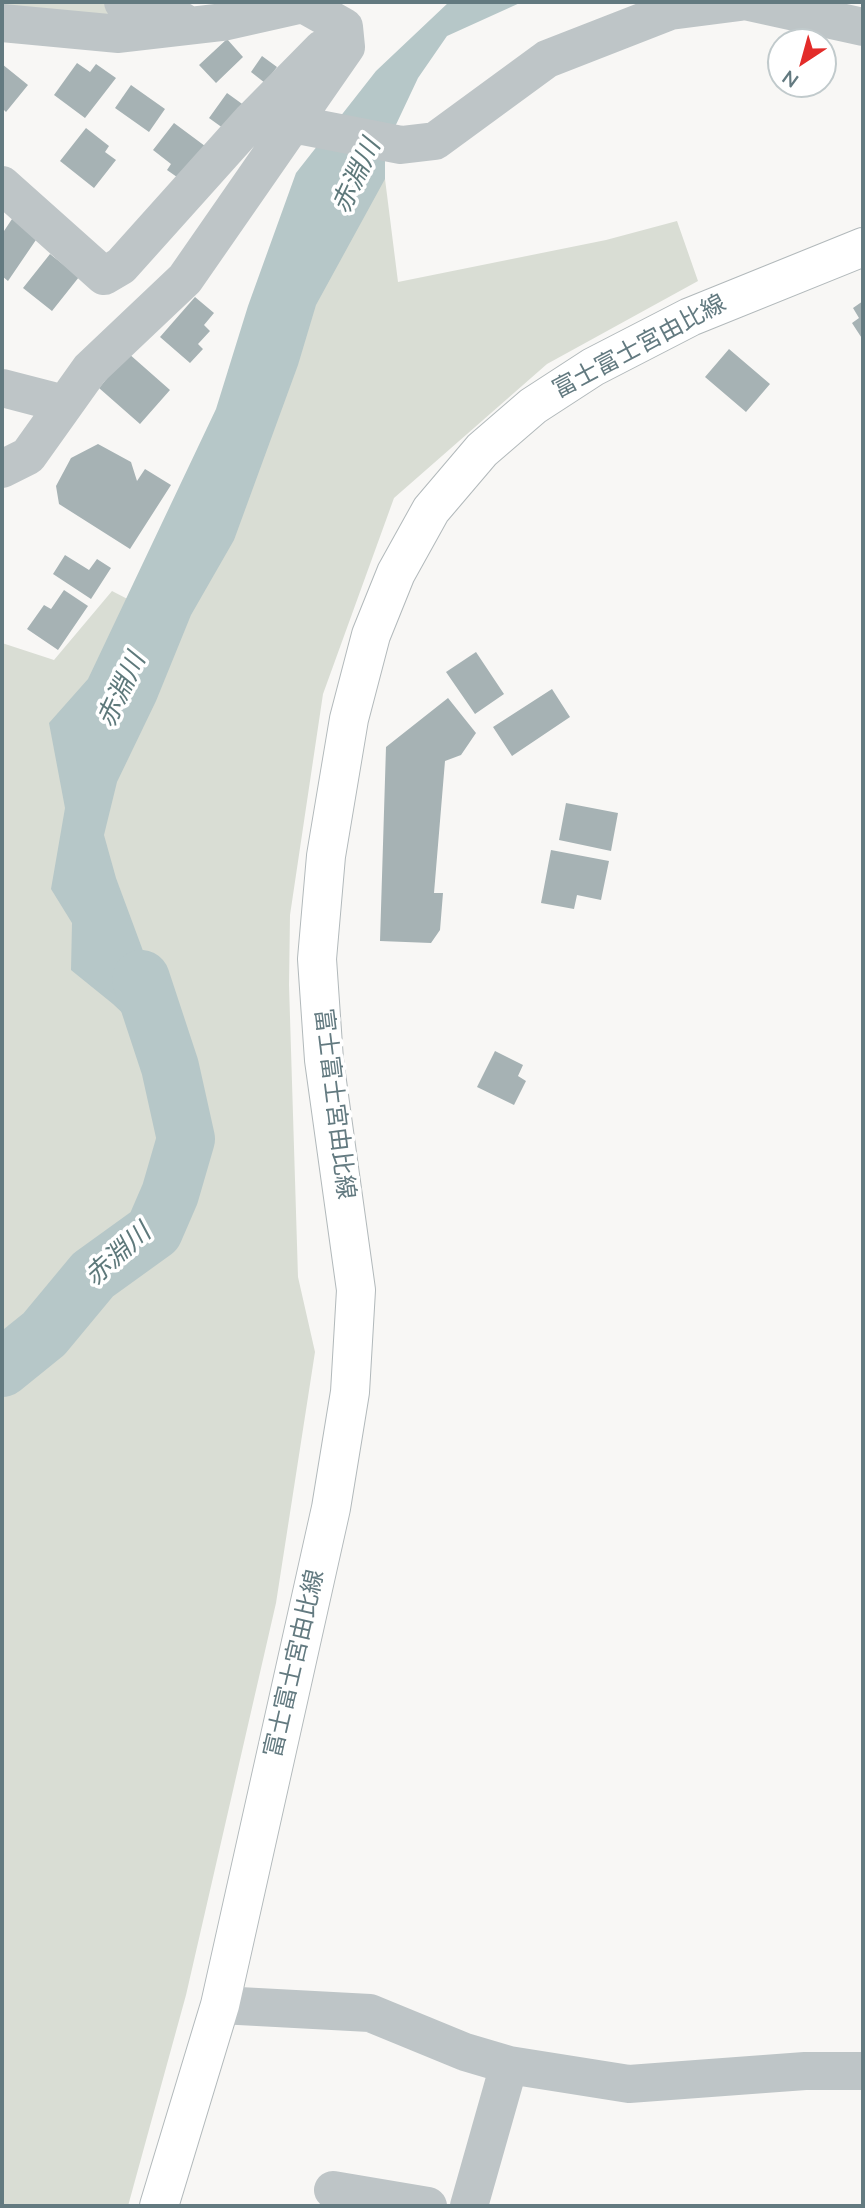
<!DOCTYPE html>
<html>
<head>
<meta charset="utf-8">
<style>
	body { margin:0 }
	#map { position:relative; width:865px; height:2208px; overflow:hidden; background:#f8f7f5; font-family:"Nunito Sans",sans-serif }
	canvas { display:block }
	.frame { position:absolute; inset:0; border:4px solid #637a80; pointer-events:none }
	.north { position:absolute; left:767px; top:28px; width:70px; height:70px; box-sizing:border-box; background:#fff; border:2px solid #c1cacc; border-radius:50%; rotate:216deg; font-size:19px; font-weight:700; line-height:28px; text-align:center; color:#637a80 }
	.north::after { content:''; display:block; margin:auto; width:24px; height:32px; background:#e32c2a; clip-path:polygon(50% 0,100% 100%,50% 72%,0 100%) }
</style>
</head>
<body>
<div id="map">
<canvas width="865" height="2208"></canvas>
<div class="frame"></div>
<div class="north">N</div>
</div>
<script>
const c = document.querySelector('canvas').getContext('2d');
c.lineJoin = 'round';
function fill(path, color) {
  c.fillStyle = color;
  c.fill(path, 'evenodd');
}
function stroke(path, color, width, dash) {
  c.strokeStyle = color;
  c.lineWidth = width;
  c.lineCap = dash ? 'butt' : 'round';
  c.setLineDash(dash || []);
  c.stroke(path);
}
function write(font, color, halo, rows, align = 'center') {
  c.font = font + ' "Nunito Sans","Noto Sans JP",sans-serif';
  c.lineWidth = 7;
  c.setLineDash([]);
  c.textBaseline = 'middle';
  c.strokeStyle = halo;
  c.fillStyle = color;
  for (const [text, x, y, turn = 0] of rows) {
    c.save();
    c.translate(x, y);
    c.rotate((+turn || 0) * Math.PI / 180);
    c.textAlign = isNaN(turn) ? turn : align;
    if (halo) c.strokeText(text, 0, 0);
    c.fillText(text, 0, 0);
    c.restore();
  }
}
fill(new Path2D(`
	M2 2H122L163 15 2 22Z
	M310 162 385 179 398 282 606 240 677 221 698 281 547 364 394 498 323 694 290 915 289 985 298 1277 315 1352 276 1603 186 1995 128 2206H2V643L54 660 112 591 174 623 264 411 228 371Z`), '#d9ddd4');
fill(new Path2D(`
	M449 2H522L447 36 418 78 385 148V179L316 305 298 365 234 540 191 615 156 701 117 782 104 835 116 878 172 1029 166 1054 113 1004 71 970 72 923 51 889 65 808 49 723 88 679 216 409 248 306 296 173 376 71Z`), '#b6c7c8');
stroke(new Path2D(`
	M2 1368 44 1334 93 1275 154 1231 170 1194 186 1139 170 1067 141 979`), '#b6c7c8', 58);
fill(new Path2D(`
	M227 39 243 57 216 83 199 65Z
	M262 56 277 67 265 83 251 72Z
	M77 63 90 72 96 64 116 78 85 118 54 95Z
	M2 64 28 85 6 112 2 108Z
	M131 85 165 109 149 132 115 108Z
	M227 93 245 106 227 131 209 118Z
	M174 123 209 149 184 182 167 170 171 164 153 150Z
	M86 128 109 146 105 152 116 160 94 188 60 161Z
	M14 216 40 234 8 281 2 276V229L4 231Z
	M50 254 79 277 52 311 23 288Z
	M195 297 214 313 204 325 210 331 198 344 203 349 190 363 160 337Z
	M863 301V340L852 323 859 318 853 308Z
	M729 349 770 384 746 412 705 377Z
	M128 353 170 390 140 424 99 388Z
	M98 444 131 462 137 481 145 469 171 485 130 549 59 504 56 486 71 458Z
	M65 555 89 570 97 559 111 568 91 599 53 574Z
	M64 590 88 606 58 650 27 629 44 605 51 609Z
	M476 652 504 694 475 714 446 672Z
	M552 689 570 717 512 756 493 727Z
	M448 698 476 733 461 755 445 761 434 893H443L440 930 431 943 380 941 386 747Z
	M566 803 618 813 611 851 559 840Z
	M551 850 609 861 601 900 577 895 574 909 541 903Z
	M495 1051 523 1065 518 1076 526 1081 514 1105 477 1087Z`), '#a6b2b4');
const major = new Path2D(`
	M159 2206 220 2005 331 1508 350 1392 356 1290 324 1060 317 959 326 856 349 719 371 635 396 573 431 510 482 450 533 406 593 367 690 317 863 247`);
stroke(major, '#b2b9bb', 40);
stroke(new Path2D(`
	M123 2 182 21
	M749 2 863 27
	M2 23 119 34 223 22 303 4 344 27 346 47 185 279 90 369 28 456 2 469
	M293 124 401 145 435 141 547 59 670 11 740 2
	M2 185 104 276 121 266 252 120 322 49
	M2 388 64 404
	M220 2005 370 2013 465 2052 509 2065 629 2084 805 2071H863
	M333 2190 428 2206
	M469 2206 509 2065`), '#bec5c7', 38);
stroke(major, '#fff', 38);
write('24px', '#637a80', '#fff', [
	["富士富士宮由比線",640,348,-28],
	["富士富士宮由比線",333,1104,83],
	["富士富士宮由比線",296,1664,-77]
]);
write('italic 26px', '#5e797b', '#fff', [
	["赤淵川",358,177,-65],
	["赤淵川",123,691,-65],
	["赤淵川",119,1256,-42]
]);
</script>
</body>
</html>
